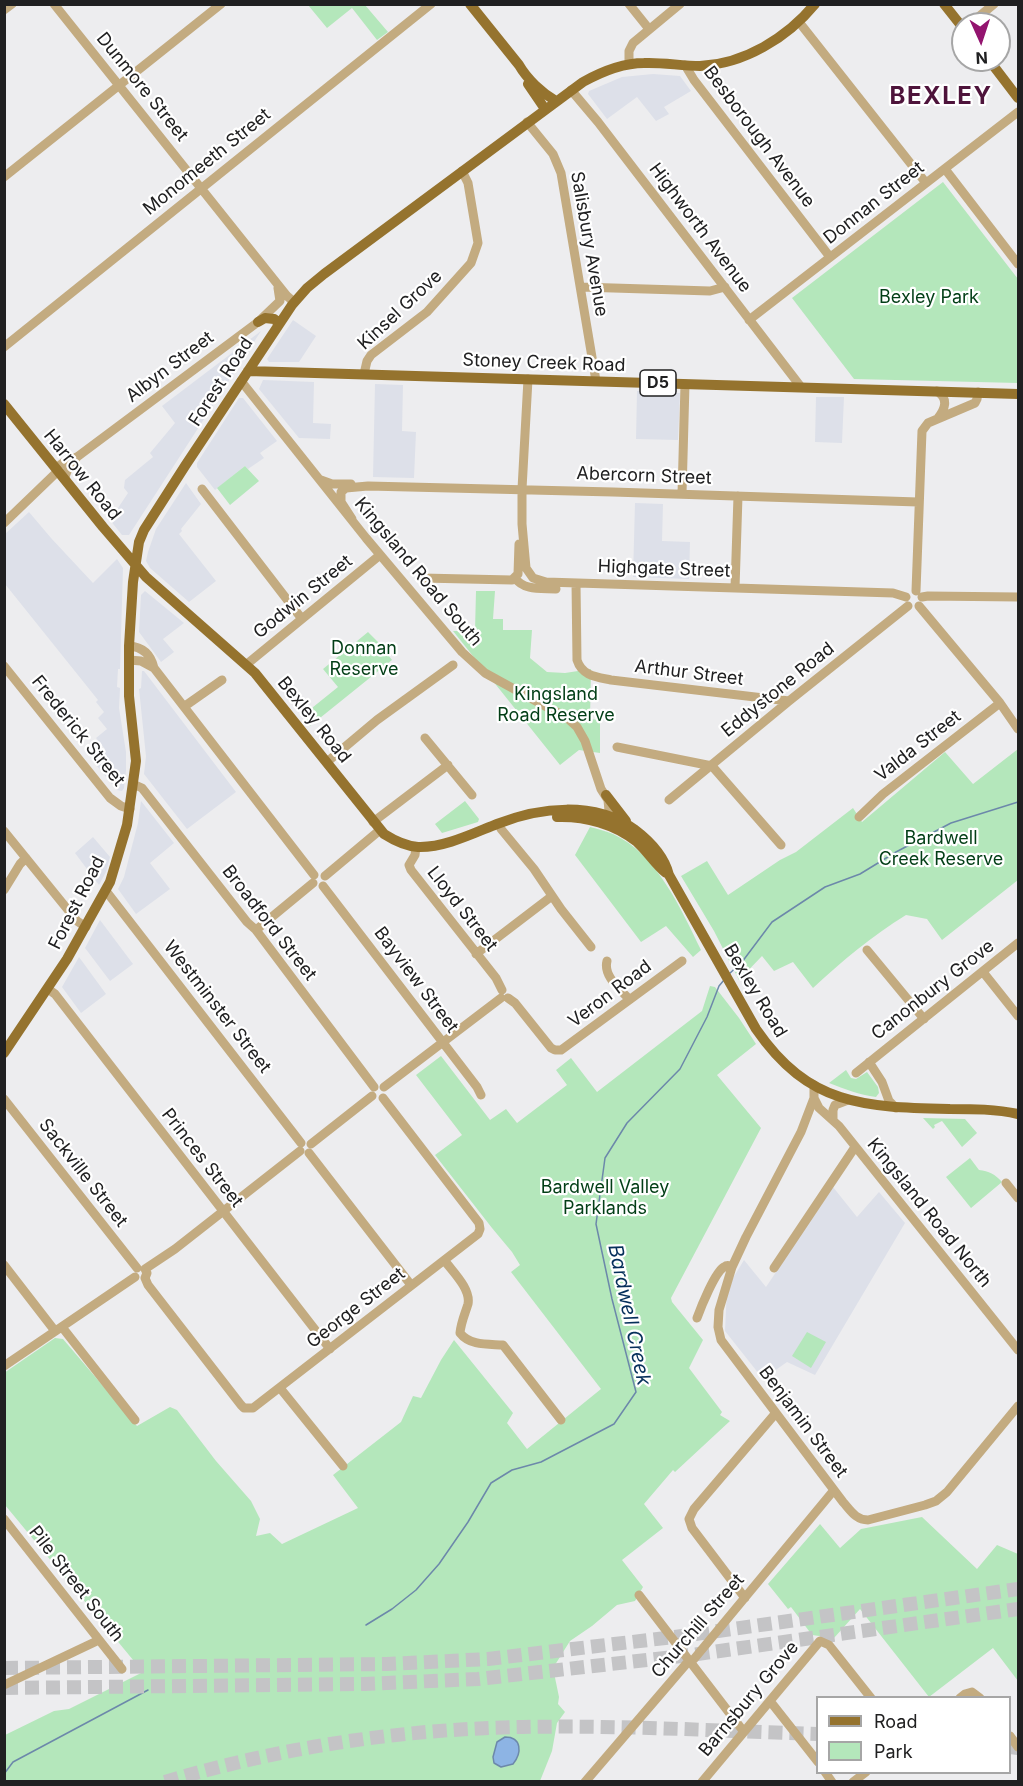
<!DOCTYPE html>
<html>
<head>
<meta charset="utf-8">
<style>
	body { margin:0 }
	#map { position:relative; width:1023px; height:1786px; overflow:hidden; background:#ededef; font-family:Inter,sans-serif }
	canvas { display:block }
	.frame { position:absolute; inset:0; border:6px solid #202021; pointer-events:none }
	.legend { position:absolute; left:816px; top:1696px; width:195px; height:78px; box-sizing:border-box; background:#fff; border:2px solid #a6a6a6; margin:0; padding:8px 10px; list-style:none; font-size:18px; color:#202021 }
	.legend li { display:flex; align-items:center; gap:12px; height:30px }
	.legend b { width:30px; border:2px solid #a6a6a6 }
	.north { position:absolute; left:951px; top:12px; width:60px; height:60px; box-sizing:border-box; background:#fff; border:2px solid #a6a6a6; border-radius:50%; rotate:177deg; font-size:16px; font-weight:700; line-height:24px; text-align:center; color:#202021 }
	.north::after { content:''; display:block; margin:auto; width:21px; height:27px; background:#93146f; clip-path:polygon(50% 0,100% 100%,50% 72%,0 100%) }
</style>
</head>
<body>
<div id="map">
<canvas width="1023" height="1786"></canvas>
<div class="frame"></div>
<ul class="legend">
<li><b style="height:8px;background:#95732e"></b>Road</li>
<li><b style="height:16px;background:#b4e7bb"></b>Park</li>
</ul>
<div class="north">N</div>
</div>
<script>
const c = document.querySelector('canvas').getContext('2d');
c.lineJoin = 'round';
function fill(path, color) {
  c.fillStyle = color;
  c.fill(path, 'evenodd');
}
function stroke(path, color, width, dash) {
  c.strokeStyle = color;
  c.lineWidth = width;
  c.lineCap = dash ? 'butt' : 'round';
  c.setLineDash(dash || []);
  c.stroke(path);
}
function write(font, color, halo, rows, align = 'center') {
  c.font = font + ' Inter,sans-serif';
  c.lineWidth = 4.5;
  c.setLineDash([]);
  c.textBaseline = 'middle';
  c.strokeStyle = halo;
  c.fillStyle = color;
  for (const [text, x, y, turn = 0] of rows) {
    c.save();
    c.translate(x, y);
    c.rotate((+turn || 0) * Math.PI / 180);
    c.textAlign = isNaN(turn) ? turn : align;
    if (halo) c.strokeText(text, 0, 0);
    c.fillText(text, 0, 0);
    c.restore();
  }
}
fill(new Path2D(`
	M653 74 680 76 691 91 664 107 669 114 656 121 637 97 607 119 588 94 589 91 622 77Z
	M293 320 316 336 299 362H269L267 359Z
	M261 331 129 535H122L110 520 128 493 124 488 125 480 153 457 150 453 175 423 162 406Z
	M263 380 314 382 313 423 331 424 330 439 299 438 259 389Z
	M375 384 403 385 402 431 416 432 414 478 373 477Z
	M637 391 680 393 678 440 636 439Z
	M816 397H844L842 443 815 442Z
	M239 398H243L277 441 260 453 264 458 248 469 245 466 215 490 197 467V463Z
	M186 483 201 504 181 529 182 531 179 534 216 581 189 602 150 568 146 561 148 552 156 529Z
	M635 503 663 504 662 541 690 542 689 579 633 577Z
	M29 512 51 538 93 583 117 559 123 568 120 669H118L117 687 120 688 119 708 126 752V770L124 788 122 791 117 790 92 760 105 749 96 738 107 729 98 718 104 712 96 702 98 700 5 584V534Z
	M145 591 184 623 163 639 174 652 161 662 139 632 141 595Z
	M142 671H144L236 792 187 829 144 774 146 756 139 689 141 688Z
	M141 801 174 843 150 863 170 889 136 914 118 889 124 877 138 823Z
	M93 837 110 857 106 872 99 885 75 853Z
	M100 920 133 964 110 981 85 948Z
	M79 957 106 994 81 1013 62 987Z
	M833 1187 857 1217 879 1192 905 1223 815 1375 787 1362 763 1379 725 1331 727 1288 744 1260 766 1287Z`), '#dde0e9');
fill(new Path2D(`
	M308 5H365L388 32 377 40 352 8 327 28Z
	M943 182 1018 279V383L854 379 792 298Z
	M245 466 259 481 230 505 217 488Z
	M476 591H495L493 619H503V630H532L530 658 547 672 565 673 591 669 590 719 600 720V753L579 750 560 765 453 631H475Z
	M368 632 379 643 392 660 310 726 302 716 338 687 323 669Z
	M1018 749V880L942 940 927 919 906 915C872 936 842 961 813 988L793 962 774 971 762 956 739 980 714 931 681 876 707 861 728 895 780 860 796 852 853 808 862 822 945 752 973 784Z
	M465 801 479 819 478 822 442 833 435 824Z
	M590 827C598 829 606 831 613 834 657 854 681 909 701 950L693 957 666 926 641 942 575 855Z
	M710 986 715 987 739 1018 756 1044 717 1075 761 1128 671 1298 672 1302 703 1340 689 1368 722 1412 720 1415 730 1421 675 1472 673 1470 644 1504 663 1528 622 1560 643 1587 635 1601 617 1605 592 1626 570 1641 553 1668 559 1697 558 1704 565 1712 557 1723 552 1751 540 1781H5V1735L54 1711 69 1709 143 1672 5 1505 4 1373 55 1338 63 1339 137 1426 170 1407 177 1410 216 1461 251 1501 260 1519 256 1536 270 1533 282 1544 358 1508 333 1475 401 1422 413 1396 421 1398 441 1360 454 1340 513 1413 507 1423 527 1449 601 1389 511 1272 520 1265 512 1252 492 1228 435 1155 462 1135 416 1075 441 1056 490 1120 506 1109 517 1123 567 1085 556 1070 571 1058 597 1092 702 1011Z
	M846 1070 851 1078 856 1079 867 1072 878 1087 879 1093 876 1097C859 1095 845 1089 829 1083Z
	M923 1118 965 1119 977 1133 962 1147 942 1121 934 1125 935 1127 933 1129Z
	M970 1158 979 1170C989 1171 995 1174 1002 1182L971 1208 946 1177Z
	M807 1332 826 1342 811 1368 792 1356Z
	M922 1517 977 1569 997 1545 1018 1554V1681L993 1648 929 1697 860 1609 834 1638 812 1635 791 1607 788 1609 768 1584 820 1524 840 1548 861 1529Z`), '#b4e7bb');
const water = new Path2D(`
	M505 1737C522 1737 522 1753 513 1764L501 1767 494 1763 493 1757 497 1742Z`);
fill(water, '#8db4e4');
stroke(water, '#6c88aa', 1.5);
stroke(new Path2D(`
	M729 974 742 962 772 922 825 887 860 874 896 852 951 823 1018 802
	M366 1625 392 1609 416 1590 439 1564 468 1522 491 1483 512 1470 541 1462 614 1424 636 1392 612 1299 596 1224 605 1158 627 1123 680 1069 707 1017 719 986 724 980
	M4 1774 13 1762 148 1690`), '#6c88aa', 1.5);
stroke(new Path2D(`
	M4 1668 387 1664 488 1659 682 1636 1018 1589
	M4 1688 364 1684 478 1679 691 1655 1018 1609
	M1010 1747 1018 1748
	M165 1782C281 1747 402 1729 523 1727 621 1725 719 1731 818 1734`), '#c4c4c6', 14, [14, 7]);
stroke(new Path2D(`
	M54 4 287 296 294 302
	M629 4 649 29
	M4 10 12 4
	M799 22 926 183
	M970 24 994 4
	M629 64V51L633 43 680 4
	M685 65 694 80 830 257
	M571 90 598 122 801 387
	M527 122 553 154 561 173 596 381
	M945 169 1018 264
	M4 177 221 4
	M581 287 710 291 725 287
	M749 320 1018 112
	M4 347 431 4
	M364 374 367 361 371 355 427 312 471 263 478 243 468 183 462 171
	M528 379 522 489V524L526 568 533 578 546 582 893 593 906 597
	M241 381 366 538 462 652 485 673 545 706 566 717 577 727 585 741 601 789 608 800 609 811 605 822
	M937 391C949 399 945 409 938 418
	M56 468 63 463 77 457 258 322 280 301 278 288
	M64 479 68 469 77 457
	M321 480 332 484H351
	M202 489 302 619
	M682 494 685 384
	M352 519 341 502V492L346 488 368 486 613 492 918 502
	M4 523 58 471
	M422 578 512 580 518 574 519 544
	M515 578C524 591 542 588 556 589
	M576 583 577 660C582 676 597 677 611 680L789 701
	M735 588 738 496
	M916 591 922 431 928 423 975 403 977 399 978 392
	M922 597 928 596 1018 597
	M919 606 1000 703 1018 729
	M129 646C143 647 151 655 154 668
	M129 660 141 661 154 668 314 875
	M247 664 380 555
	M4 666 110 798 121 806 130 809
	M185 706 222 680
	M425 738 472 795
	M617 747 712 766 781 845
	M327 762 377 720 453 665
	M133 784 142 788 247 922 256 930 374 1087
	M669 800 789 701 908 606
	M859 817 883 794 1000 703
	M373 822 448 765
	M501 829 534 869 561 909 591 947
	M4 831 77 921 86 927
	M416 847 415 855 409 865 411 870 496 978 502 990
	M325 876 380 830
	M323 886 477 1087 481 1095
	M4 890 20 864 26 858
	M106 891 301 1143
	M256 930 313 883
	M867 950 924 1019
	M476 954 552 896
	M607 961C603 976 620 989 629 999
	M983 972 1018 1016
	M48 989 55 994 330 1349
	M508 998 515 1003 551 1048 555 1050H561L682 961
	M869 1062 882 1082 889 1101 896 1108
	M856 1073 1018 943
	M814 1085V1098L801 1132 746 1237 732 1267 719 1310 718 1327 721 1340 843 1502C851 1511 856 1520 868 1520L925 1505 936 1501 947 1492 1018 1406
	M384 1087 501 998
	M814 1098 819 1108 839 1126 1018 1350
	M4 1099 137 1268
	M833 1120V1110L835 1105 848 1100
	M311 1144 372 1096
	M309 1153 411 1285
	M1006 1183 1018 1198
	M445 1261C453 1272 471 1289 468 1304 465 1314 461 1322 460 1333 470 1346 488 1344 503 1345L561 1420
	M4 1265 55 1331
	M774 1268 855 1147
	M145 1269 147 1273 145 1278 148 1285 241 1405 244 1408H253L478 1234 480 1229 479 1223 383 1098
	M145 1269 175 1249 300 1151
	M697 1318C701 1307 715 1272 724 1267 728 1264 729 1266 732 1267
	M62 1327 135 1420
	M4 1366 135 1277
	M280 1388 343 1466
	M4 1519 122 1669
	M639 1595 744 1732
	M745 1598 692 1528 689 1519 694 1509 775 1414
	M4 1685 99 1640
	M960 1698 965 1694 972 1692 980 1698
	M770 1701 818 1762
	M1010 1736 1018 1747
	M825 1772 832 1782
	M585 1782 687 1663 694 1659 834 1490
	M702 1782 820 1641 829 1645 871 1698
	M853 1782 866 1772`), '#c3ab80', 9);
stroke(new Path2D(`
	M470 4 519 65C527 79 542 93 556 101
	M944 4 963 28
	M989 60 1018 98
	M528 84 545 109
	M258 322 265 318 274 319 279 323
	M248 371 1018 394
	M4 404 103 527 146 577 255 673 384 834C395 841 405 846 418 847 444 848 474 833 497 824 540 807 594 801 634 829 650 841 664 855 669 875L756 1029C809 1106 864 1107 950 1109 973 1109 996 1109 1018 1114
	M606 795 626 821
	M557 817C585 816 615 824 637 842 648 852 655 864 666 873
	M4 1053 67 959 110 882 127 825 136 761 129 696V646L133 582 139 542 144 530 185 466 292 305 307 288 324 274 583 82C601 72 622 63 644 63 662 62 681 66 700 66 744 64 787 38 815 4`), '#95732e', 10);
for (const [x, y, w] of [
	[658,383,36]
]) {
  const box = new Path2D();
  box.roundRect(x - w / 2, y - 13, w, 26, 4.5);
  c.fillStyle = '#fff';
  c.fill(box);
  stroke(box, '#202021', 1.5);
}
write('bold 16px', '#202021', null, [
	["D5",658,383]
]);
write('18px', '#202021', '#fff', [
	["Dunmore Street",142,87,51],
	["Besborough Avenue",759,137,53],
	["Monomeeth Street",207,162,-39],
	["Donnan Street",874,203,-38],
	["Highworth Avenue",700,228,53],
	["Salisbury Avenue",589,244,80],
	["Kinsel Grove",400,310,-43],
	["Stoney Creek Road",544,363,2],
	["Albyn Street",170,367,-37],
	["Forest Road",221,382,-57],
	["Harrow Road",82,475,51],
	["Abercorn Street",644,476,2],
	["Highgate Street",664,569,2],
	["Kingsland Road South",418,572,50],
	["Godwin Street",303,597,-39],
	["Arthur Street",689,673,7],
	["Eddystone Road",778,690,-39],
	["Bexley Road",314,720,51],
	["Frederick Street",78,731,51],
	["Valda Street",918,746,-38],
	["Forest Road",77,903,-63],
	["Lloyd Street",462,909,52],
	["Broadford Street",269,923,52],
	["Bayview Street",416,980,53],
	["Canonbury Grove",933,990,-38],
	["Bexley Road",755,991,59],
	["Veron Road",610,994,-37],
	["Westminster Street",217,1007,52],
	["Princes Street",202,1158,52],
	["Sackville Street",83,1173,52],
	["Kingsland Road North",929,1213,51],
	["George Street",356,1308,-38],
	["Benjamin Street",803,1422,53],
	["Pile Street South",76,1584,52],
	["Churchill Street",698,1626,-49],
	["Barnsbury Grove",749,1699,-50]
]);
write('18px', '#023e16', '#fff', [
	["Bexley Park",929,298],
	["Donnan",364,649],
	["Reserve",364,670],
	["Kingsland",556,695],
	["Road Reserve",556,716],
	["Bardwell",941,839],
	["Creek Reserve",941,860],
	["Bardwell Valley",605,1188],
	["Parklands",605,1209]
]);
write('italic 20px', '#052f5a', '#fff', [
	["Bardwell Creek",629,1315,78]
]);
c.letterSpacing = '1.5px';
write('bold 24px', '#4e143b', '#fff', [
	["BEXLEY",941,97]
]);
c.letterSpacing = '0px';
</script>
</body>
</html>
